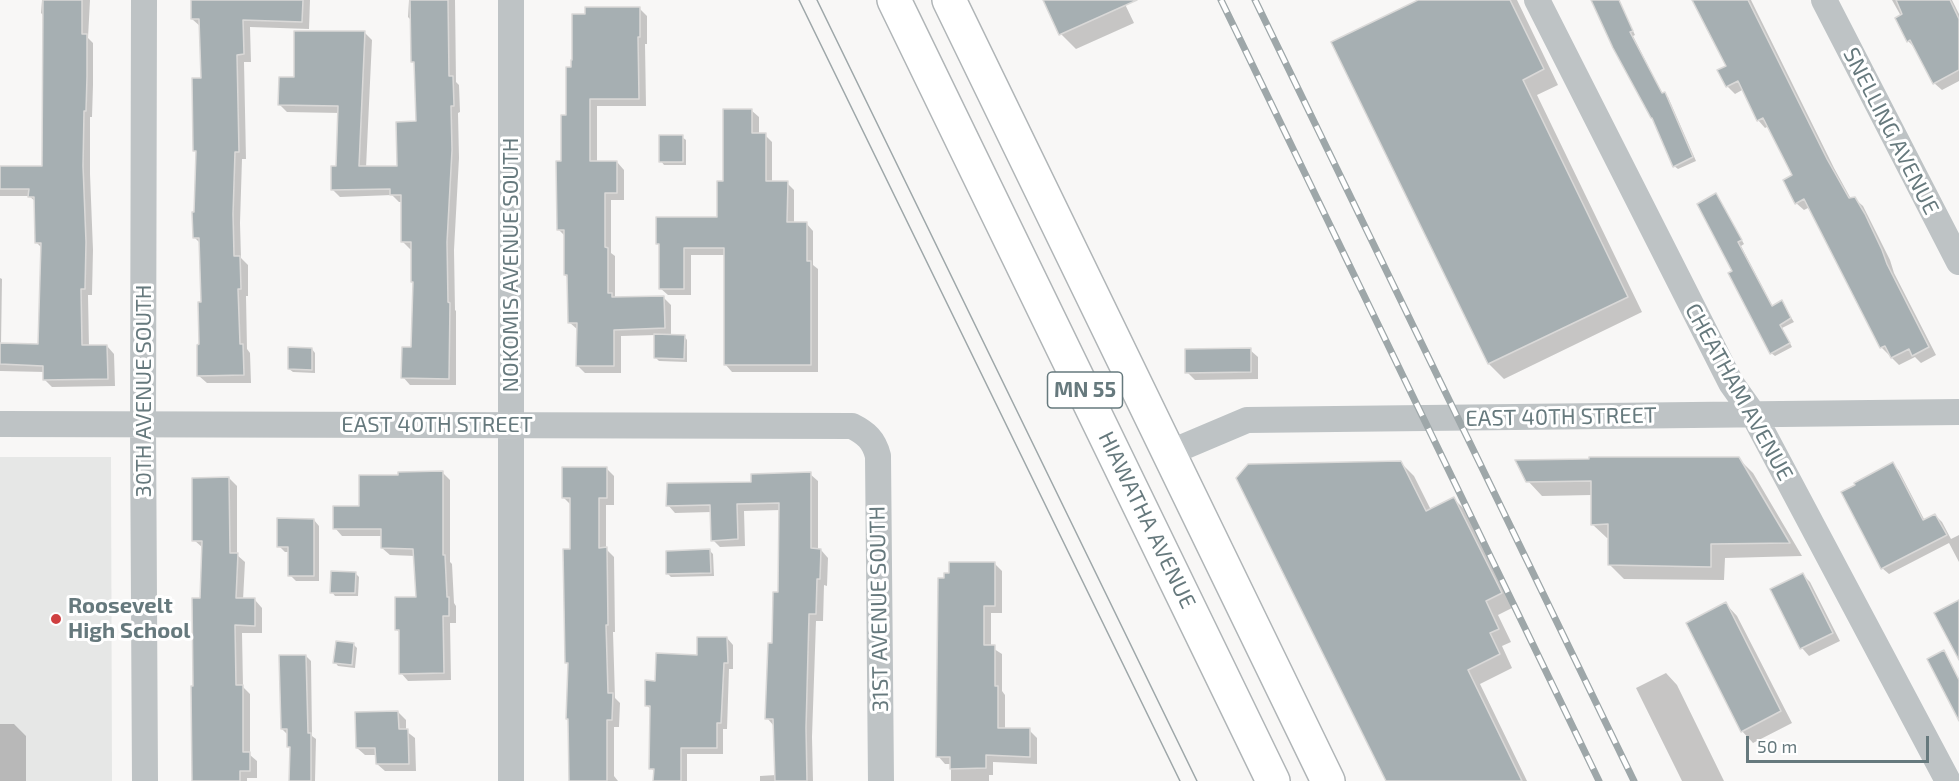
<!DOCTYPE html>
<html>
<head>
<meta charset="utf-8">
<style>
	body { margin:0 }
	#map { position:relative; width:1959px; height:781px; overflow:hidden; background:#f8f7f6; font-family:"Exo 2",sans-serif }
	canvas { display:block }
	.scale { position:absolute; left:1746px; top:736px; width:183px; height:27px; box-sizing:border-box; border:3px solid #66797d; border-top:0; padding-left:8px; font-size:18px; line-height:21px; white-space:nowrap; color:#66797d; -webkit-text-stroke:4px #fff; paint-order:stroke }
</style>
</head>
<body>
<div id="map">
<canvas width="1959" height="781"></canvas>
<div class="scale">50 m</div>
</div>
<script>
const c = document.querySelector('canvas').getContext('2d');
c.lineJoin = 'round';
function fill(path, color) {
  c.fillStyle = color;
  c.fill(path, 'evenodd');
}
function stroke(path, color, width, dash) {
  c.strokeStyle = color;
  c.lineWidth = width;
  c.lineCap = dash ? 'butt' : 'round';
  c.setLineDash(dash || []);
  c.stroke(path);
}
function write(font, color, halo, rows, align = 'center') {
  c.font = font + ' "Exo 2",sans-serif';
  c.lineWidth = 6;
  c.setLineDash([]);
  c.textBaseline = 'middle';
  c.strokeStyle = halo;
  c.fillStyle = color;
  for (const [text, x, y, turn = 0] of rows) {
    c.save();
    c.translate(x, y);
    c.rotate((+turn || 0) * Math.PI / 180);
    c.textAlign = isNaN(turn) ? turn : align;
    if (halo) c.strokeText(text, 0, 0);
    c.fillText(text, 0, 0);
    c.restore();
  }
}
fill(new Path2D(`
	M0 457H111L112 781H0Z`), '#e6e7e6');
fill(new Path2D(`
	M42 0H90L88 38 93 43V85L92 117H90V174L93 250 92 295H88L89 347 107 346 114 354 115 386 52 387 45 380V372L0 371V278L2 279 1 345H40L42 248 36 242V202L29 196H0V168L44 167V16L41 13Z
	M192 0H310L309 29 250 27 251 62H244L246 159H242L240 223 241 258 248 265V296H246L247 349 250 353 251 383H207L199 376 203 303 201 244 194 237 198 153 194 150 202 79 201 27 192 19Z
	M409 0H455L456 82 459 85 460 112 458 113 459 158 454 250 455 310 456 311V385H410L403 377 412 348 414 283 412 249H410L402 241 403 202H399L392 195 340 197 333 190 337 167 340 113 287 112 280 105 296 78 365 33 372 40 366 168H398L418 123 416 65 413 62 412 21 408 17Z
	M1045 0H1123L1134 23 1076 49 1061 34Z
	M1421 0H1517L1558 85 1537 95 1642 312 1504 379 1489 364 1333 42Z
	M1593 0H1618L1635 35 1633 36 1663 95 1668 97 1696 161 1678 169 1674 166 1655 121Z
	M1693 0H1751L1834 168 1851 199H1855L1863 206 1890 260 1894 273 1936 355 1921 363 1915 357 1899 365 1881 347 1810 207 1804 210 1796 203 1794 176 1769 126 1765 128 1758 120 1744 89 1735 94 1727 86 1728 66Z
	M1892 0H1952L1959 14V81L1942 90 1934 83 1916 49 1908 41 1901 16Z
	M640 9 647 16V44H645L646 106H597V162H617L624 170V200H611V253L615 256V298H664L671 305V336H684L687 340V362L659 361 656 358V335L621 336V373H585L578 366V330L569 322 568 278 565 275V236L558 229 572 69Z
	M751 110 759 117V135H765L772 142V183H787L794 190V223H806L813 231V265L818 269V372H732L725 364V255H691V295H668L660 288V246L657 243 718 219 725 183Z
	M682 137 686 140V165H664L661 161Z
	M1716 195 1744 244 1741 246 1773 307 1781 302 1794 322 1782 328 1792 347 1775 356 1771 353 1734 271Z
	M312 349 315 353V373L293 372 289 369Z
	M1250 350 1258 357V379L1195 380 1187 372Z
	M1739 459 1753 473 1802 556 1725 558 1724 580 1624 579 1610 565V538H1607L1592 524V495L1542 496 1528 481Z
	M1400 462 1414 476 1431 510 1454 499 1467 512 1514 607 1498 615 1511 642 1502 646 1512 668 1480 684 1527 781H1387Z
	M1893 464 1899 471 1925 521 1935 515 1942 522 1951 539 1959 535V562L1949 543 1889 574 1882 568Z
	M606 468 614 476V505H606V549L614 557 615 632H613L615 698 620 703 619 727H614V776L618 781H570L569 665 567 662 572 506 564 498Z
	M443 473 450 480V562L452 564 454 603 456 606V623H450L451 680 408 681 401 673 400 633 396 629 417 599 415 556 390 555 382 548V536H342L335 528 399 477Z
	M810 474 818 481V550H821L828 558 827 586 824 585 823 621H816L812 737 813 781H760V776L776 775 774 726 767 718 779 594 781 510 744 511 745 546 720 547 713 540 712 512 675 513 668 505 753 483Z
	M229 478 237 486V555L245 562 243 600H255L262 608V633H242L243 687 250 694V755L257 761V778H247V781H194L203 548 194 540Z
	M314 520 319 526V581H296L290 575V552H285L279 546Z
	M710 551 713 554 714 576 671 577 668 574Z
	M995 564 1002 571V613H991V647L1002 654V691L1005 695V730H1029L1037 738V764L993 762V775H989V781H951V764H945L938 756Z
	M355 573 359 577 358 596H335L332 592Z
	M1803 575 1810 582 1840 641 1809 656 1802 648 1772 590Z
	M1726 604 1737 616 1792 723 1753 743 1742 731Z
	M727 638 733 645V669H729L727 729H723V754H687V781H655V772L651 768 652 710 646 705 656 682Z
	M354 645 357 648 355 668 338 666 335 662Z
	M306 656 311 661 312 736 316 739 315 781H290L291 748 289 746 287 734 282 729Z
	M1666 673 1677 685 1724 781H1682L1636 688Z
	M398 712 406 720V731L415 738 416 771H385L377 764V755H365L357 748Z
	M0 724H14L26 736V781H0Z`), '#0003');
const building = new Path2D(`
	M43 0H82V34H87V76L86 111H84L83 166 86 242 85 289H81L82 345H107L108 379 43 380V366L0 364V343L38 344 41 243H35L34 197H28L29 189H0V166H42Z
	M191 0H303L302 22 243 20 244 54 237 55 239 152H235L233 214 234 256H240L241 289H238L240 344H243L244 375 197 376V345L199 344 198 302H201L199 238H193L192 212H194L196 151H193L192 78H201L199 19H191Z
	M410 0H448L449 76H453L454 106H451L452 150 447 242 448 302 450 303 449 379 401 378 402 347H411L413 282H411V242H401V195H390V189L331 190V166H336L338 106 278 105 279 77H294V31H365L359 166H397L396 122 416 121 414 62H411Z
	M1043 0H1137L1059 35Z
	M1418 0H1510L1544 69 1523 80 1628 297 1488 364 1331 42Z
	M1591 0H1619L1633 31 1630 32 1662 93 1665 92 1693 157 1673 167 1652 118H1651L1613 48Z
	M1692 0H1748L1827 159 1849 198 1855 197 1865 214 1882 250 1887 264 1929 347 1912 356 1909 349 1891 358 1885 346 1880 348 1804 199 1795 204 1783 180 1792 175 1763 118 1757 121 1738 81 1726 87 1717 70 1726 66Z
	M1896 0H1950L1959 19V70L1933 84 1910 40 1907 42 1895 18 1902 14Z
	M585 7H640V37H638L639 99H590V161H617V193H605V247L608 248V293H612V297L664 296 665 328 614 330V366H576L577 323H568L567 275H564V230H557L556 161H561V115H566V67H571V60H572V14H585Z
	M723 109H752V133H766V181H788L787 222H807V261H811V365H724V248H684V289H659V244H656V217H717V181H723Z
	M659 135H683V162H659Z
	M1716 193 1742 240 1738 242 1772 306 1782 300 1791 318 1780 325 1790 343 1770 354 1728 273 1732 271 1697 204Z
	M654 334 685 335 684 359 654 358Z
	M288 347 312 348V370L288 369Z
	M1251 348V372L1185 373V349Z
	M1589 457H1739L1790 543 1711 544V567L1608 565V524L1591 525V481L1526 482 1515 460 1589 459Z
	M1401 461 1426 511 1454 497 1502 593 1486 601 1499 629 1490 633 1500 654 1468 670 1522 781H1386L1236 478 1248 464Z
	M1893 462 1923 520 1935 514 1947 535 1881 569 1841 492 1855 485 1854 483Z
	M562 467H607V498H599V548L607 547 608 625H606L608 693H613L612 720H607V781H569L568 719H566L568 663H565L563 549H570V498H562Z
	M443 471V555H445L447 597H449V616H443L444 673 399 674V630H395V597H416L413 549 381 548V529H333V506H359V475H398V472Z
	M811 472V548L821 549 820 579H817L816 614H809L806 728 807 781H775L773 719H765L768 643H772L773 592H778L779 503 737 504 738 539 711 541 710 505 666 506 667 483 751 482V474Z
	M229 477 230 553H238L236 598H255V626L235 625 236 685H243V752H250V771H240V781H192L191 686H193L192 598H200L202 541H192V478Z
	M277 518 314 519V576H288V547H277Z
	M710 549 711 573 666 574V551Z
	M949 562H995V606H984V645H995V686H998V728H1030V757L986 755V768L950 769V757H936L938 578H944V573H949Z
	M331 571 356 572 355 593H330Z
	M1803 573 1833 633 1800 649 1770 589Z
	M1959 600V660L1934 613Z
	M1726 602 1781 711 1741 732 1686 623Z
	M697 637H727L728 663H724L721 723H717V748H681V781H653L654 769H649L650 706H645V680L655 681 656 653 697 655Z
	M336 641 354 643 352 665 333 663Z
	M1944 650 1959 680V721L1927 659Z
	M279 655H306L308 733H311V781H289L290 747H287V729H281Z
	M398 711 399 729H408L409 764H376L375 748H356L355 712Z`);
fill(building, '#a6afb2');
stroke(building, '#dad9d8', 1.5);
const highway = new Path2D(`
	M894 0 1273 781
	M949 0 1328 781`);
stroke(highway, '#b0b5b7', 36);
stroke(new Path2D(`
	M144 0 143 424 145 781
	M511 0V781
	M1537 0 1731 383 1753 414 1948 781
	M1824 0 1959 262
	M0 424 852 426C866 433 874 440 878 456L881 781
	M1169 453 1247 420 1959 412`), '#bec3c5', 26);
stroke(highway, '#fff', 33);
stroke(new Path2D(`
	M799 0 1180 781
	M817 0 1197 781`), '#9ea7a9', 1.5);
const rail = new Path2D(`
	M1221 0 1599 781
	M1255 0 1634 781`);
stroke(rail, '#9ea7a9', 7);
stroke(rail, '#fff', 4.5, [14]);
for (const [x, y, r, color] of [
	[56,619,6,"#cf3f40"]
]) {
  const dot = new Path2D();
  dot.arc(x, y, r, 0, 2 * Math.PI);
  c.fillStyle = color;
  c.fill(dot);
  stroke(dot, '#fff', 2);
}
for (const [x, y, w] of [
	[1085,390,75]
]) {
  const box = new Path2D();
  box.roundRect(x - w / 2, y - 18, w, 36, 4.5);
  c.fillStyle = '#fff';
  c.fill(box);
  stroke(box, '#66797d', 1.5);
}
write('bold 21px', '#66797d', null, [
	["MN 55",1085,390]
]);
write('22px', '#66797d', '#fff', [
	["SNELLING AVENUE",1891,131,63],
	["NOKOMIS AVENUE SOUTH",511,265,-90],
	["30TH AVENUE SOUTH",144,391,-90],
	["CHEATHAM AVENUE",1739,392,61],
	["EAST 40TH STREET",1561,417,-1],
	["EAST 40TH STREET",437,425],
	["HIAWATHA AVENUE",1147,520,64],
	["31ST AVENUE SOUTH",879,609,-91]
]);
write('bold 22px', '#66797d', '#fff', [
	["Roosevelt",68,606],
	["High School",68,631]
], 'left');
</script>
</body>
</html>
